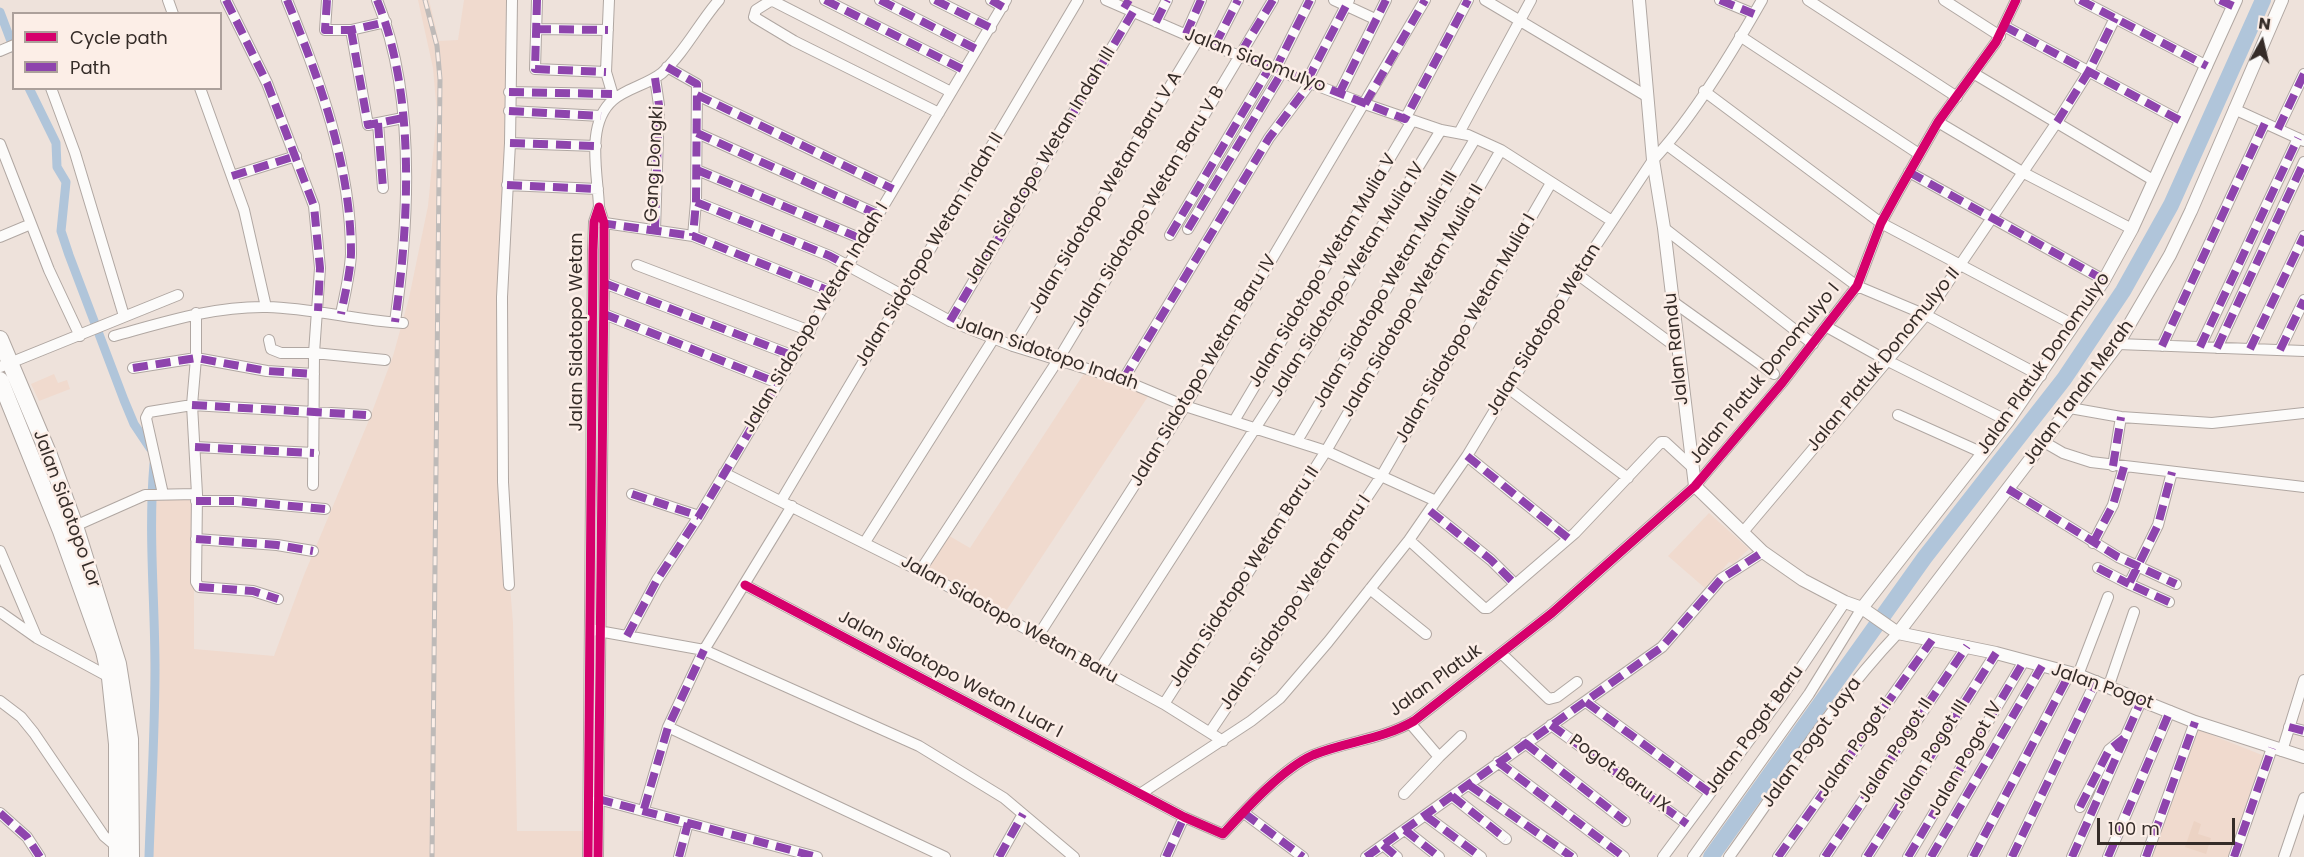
<!DOCTYPE html>
<html>
<head>
<meta charset="utf-8">
<style>
	body { margin:0 }
	#map { position:relative; width:2304px; height:857px; overflow:hidden; background:#eee2db; font-family:Poppins,sans-serif }
	canvas { display:block }
	.legend { position:absolute; left:12px; top:12px; width:210px; height:78px; box-sizing:border-box; background:#fceee7; border:2px solid #aca09b; margin:0; padding:8px 10px; list-style:none; font-size:18px; color:#352c28 }
	.legend li { display:flex; align-items:center; gap:12px; height:30px }
	.legend b { width:30px; border:2px solid #aca09b }
	.north { position:absolute; left:2232px; top:12px; width:60px; height:60px; -webkit-text-stroke:4px #fceee7; paint-order:stroke; rotate:8deg; font-size:16px; font-weight:700; line-height:24px; text-align:center; color:#352c28 }
	.north::after { content:''; display:block; margin:auto; width:21px; height:27px; background:#352c28; clip-path:polygon(50% 0,100% 100%,50% 72%,0 100%) }
	.scale { position:absolute; left:2097px; top:818px; width:138px; height:27px; box-sizing:border-box; border:3px solid #352c28; border-top:0; padding-left:8px; font-size:18px; line-height:21px; white-space:nowrap; color:#352c28; -webkit-text-stroke:4px #fceee7; paint-order:stroke }
</style>
</head>
<body>
<div id="map">
<canvas width="2304" height="857"></canvas>
<ul class="legend">
<li><b style="height:8px;background:#d6006c"></b>Cycle path</li>
<li><b style="height:8px;background:#8e44ad"></b>Path</li>
</ul>
<div class="north">N</div>
<div class="scale">100 m</div>
</div>
<script>
const c = document.querySelector('canvas').getContext('2d');
c.lineJoin = 'round';
function fill(path, color) {
  c.fillStyle = color;
  c.fill(path, 'evenodd');
}
function stroke(path, color, width, dash) {
  c.strokeStyle = color;
  c.lineWidth = width;
  c.lineCap = dash ? 'butt' : 'round';
  c.setLineDash(dash || []);
  c.stroke(path);
}
function write(font, color, halo, rows, align = 'center') {
  c.font = font + ' Poppins,sans-serif';
  c.lineWidth = 5;
  c.setLineDash([]);
  c.textBaseline = 'middle';
  c.strokeStyle = halo;
  c.fillStyle = color;
  for (const [text, x, y, turn = 0] of rows) {
    c.save();
    c.translate(x, y);
    c.rotate((+turn || 0) * Math.PI / 180);
    c.textAlign = isNaN(turn) ? turn : align;
    if (halo) c.strokeText(text, 0, 0);
    c.fillText(text, 0, 0);
    c.restore();
  }
}
fill(new Path2D(`
	M418 0H429L439 41 458 40 464 0H506L500 465 513 623 517 831H584V857H150V502L194 497V649L274 656 304 575 369 420 393 356 409 298 428 206 437 114 433 68Z
	M1085 372 1149 395 1004 614 926 567 946 534 970 548Z
	M54 374 58 383 67 380 70 389 39 401 31 384Z
	M1709 513 1749 549 1733 564 1729 562 1706 589 1668 556Z
	M2194 728 2267 757 2232 857H2147Z`), '#f0dace');
fill(new Path2D(`
	M2194 821 2201 824 2198 834 2211 838 2206 854 2185 847Z`), '#ecd3c4');
stroke(new Path2D(`
	M0 12 14 49
	M29 88 56 143 57 167 66 182 61 231 69 255 124 400 134 424 150 448
	M149 857C151 795 155 732 155 669 155 600 148 533 154 464`), '#b0c5da', 9);
stroke(new Path2D(`
	M1711 857 1925 557 2064 379 2123 291 2171 205 2263 0`), '#b0c5da', 16);
const minor = new Path2D(`
	M168 0 173 14
	M226 0 267 83 314 206 320 268 314 353 313 485
	M287 0C320 81 351 165 351 254 350 274 345 294 341 314
	M327 0 325 30H351L386 22
	M377 0C416 95 409 223 395 322
	M537 0 535 69 606 72
	M609 0 606 72 614 99
	M771 0 951 92
	M772 0 756 10 754 17 794 41 939 113
	M825 0 964 70
	M880 0 976 49
	M935 0 991 28
	M991 0 1003 7
	M1106 0 1198 40 1365 104 1441 130 1468 135 1501 150 1612 221
	M1334 0 1375 19
	M1485 0 1648 97
	M1720 0 1754 14
	M1808 0 1957 97
	M1944 0 2000 36
	M2080 0 2207 66
	M2220 0 2233 6
	M1156 22 1167 0
	M2004 26 2181 121
	M536 29 608 30
	M351 30 368 125 403 118
	M1186 34 1201 0
	M1740 36 1919 154
	M1215 45 1238 0
	M0 51 14 45
	M667 67 697 84 696 202 693 236
	M1275 70 1310 0
	M1973 73 2153 180
	M655 78 659 105 655 230
	M1307 81 1349 0
	M51 88 75 153 124 316
	M200 88 244 210 266 307
	M1704 91 1881 223 2074 325
	M509 92 612 94
	M1339 94 1386 0
	M697 95 893 189
	M2234 109 2304 141
	M509 111 601 116
	M1405 119 1468 0
	M1938 122 2024 173 2132 229
	M378 123 383 188
	M2278 129 2304 74
	M697 133 877 214
	M1459 133 1531 0
	M510 143 596 146
	M0 144 49 270 80 336
	M1667 145 1857 286 1926 315 2041 376
	M697 170 862 239
	M1909 172 2104 280
	M232 176 296 156
	M507 185 598 189
	M696 202 830 256 950 321 1013 346 1123 380 1185 406 1326 451 1436 501
	M599 207C598 175 585 124 613 100 627 88 647 85 662 73 685 52 699 23 719 0
	M598 222 693 236 832 292
	M1664 228 1813 344
	M1188 229 1282 72
	M1170 235 1270 67
	M0 237 31 224
	M637 265 810 331
	M1577 274 1676 347
	M604 283 794 356
	M1672 301 1774 374
	M196 313V358L192 405 197 494 196 582 199 587 253 591 278 599
	M604 314 778 383
	M950 321 1133 12
	M1827 327 1888 361 2008 421
	M114 336C165 322 214 306 267 307 313 308 358 321 403 323
	M269 340 271 349 281 353H314L385 360
	M2118 344 2304 351
	M1013 346 1198 40
	M2162 346 2265 123
	M2200 347 2298 138
	M2217 348 2304 162
	M2250 349 2304 236
	M2280 350 2304 300
	M0 367 178 295
	M133 368 196 358 267 371 314 374
	M1123 380 1269 138 1311 82
	M1508 388 1628 478
	M2070 408 2121 417 2212 423 2304 413
	M1898 415 1983 453
	M1234 421 1412 121
	M1297 441 1475 139
	M2044 442 2063 453 2091 462 2304 487
	M195 447 314 453
	M1467 456 1568 538
	M2113 466 2121 417
	M724 473 920 571 1164 704 1223 741
	M2008 489 2118 557 2176 584
	M163 494 146 418 149 412 192 405 366 415
	M632 494 699 516
	M196 501H236L325 509
	M781 501 1078 0
	M1430 511 1491 560 1515 584
	M75 526 145 495 197 494
	M1743 532 1926 315 2057 122 2089 71 2115 18
	M196 539 277 545 313 551
	M1409 540 1484 608H1488L1575 533 1661 442H1665L1691 466
	M865 542 994 338
	M2093 543 2113 505 2124 467
	M0 551 36 636
	M2098 568 2129 584
	M920 571 1058 360 1273 0
	M509 585 503 482 502 297 510 143 512 0
	M745 585 1184 817 1223 834C1246 809 1282 769 1313 755 1347 741 1381 740 1414 721L1552 613 1695 486 1782 383 1857 286 1881 223 1898 192 1938 122 1996 42 2016 0
	M1370 589 1426 634
	M2169 602 2129 584 2158 525 2172 472
	M0 612 37 638 113 679
	M593 630 704 650 919 746 1004 798 1074 857
	M627 636 657 580 699 516 1006 0
	M1038 636 1185 406 1425 0
	M1502 654 1549 699 1557 697 1577 682
	M1100 669 1312 340 1441 130
	M2078 675 2108 597
	M2109 685 2134 612
	M0 701 21 717 34 733 104 836 117 847
	M1586 702 1710 793
	M1164 704 1326 451 1501 150
	M1551 725 1687 824
	M668 727 945 857
	M2289 727 2304 731
	M1210 732 1382 475 1551 183
	M1525 743 1625 821
	M2282 751 2304 680
	M1439 757 1461 736
	M1498 762 1624 857
	M1469 785 1572 857
	M1140 794 1251 721 1280 698 1328 642 1409 540 1467 456 1577 274 1653 160C1693 118 1733 51 1762 0
	M1404 794 1439 757 1410 723
	M1452 796 1506 839
	M598 799 817 857
	M2080 807 2109 750 2124 738
	M644 809 668 727 704 650 792 506
	M0 813 27 837 40 857
	M1244 813 1303 857
	M1426 816 1481 857
	M1405 830 1439 857
	M1383 845 1397 857
	M588 857 593 250 594 222 599 207 604 223V283L598 857
	M679 857 688 823
	M999 857 1023 814
	M1166 857 1184 817
	M1366 857 1662 647 1721 579 1763 552
	M1663 857 1782 696 1845 602
	M1693 857 1809 694 1862 608
	M1729 857C1783 782 1834 700 1898 633L1895 631
	M1778 857 1932 640
	M1825 857 1967 646
	M1867 857 1996 653
	M1908 857 2024 661
	M1931 857 2042 666
	M1973 857 2070 673
	M2012 857 2096 681
	M2072 857 2142 699
	M2108 857 2170 711
	M2146 857 2195 722
	M2234 857 2272 748
	M2284 857 2304 798`);
const tertiary = new Path2D(`
	M1639 0 1653 160 1664 228 1695 486 1763 552 1803 580 1845 602 1862 608 1895 631
	M2282 0 2191 211 2170 255 2118 344 1898 633 1996 653 2078 675 2195 722 2304 757
	M1862 608 2008 421 2104 280 2132 229 2236 0`);
const trunk = new Path2D(`
	M0 339 49 455 75 526 118 664 130 739 131 857
	M0 380 61 531 104 651 110 678 117 744V857`);
stroke(minor, '#b0a7a2', 12);
stroke(tertiary, '#b0a7a2', 14);
stroke(trunk, '#b0a7a2', 18);
stroke(minor, '#fcfbfa', 10);
stroke(tertiary, '#fcfbfa', 12);
stroke(trunk, '#fcfbfa', 16);
const rail = new Path2D(`
	M425 0 437 46 440 79 432 857`);
stroke(rail, '#bebab8', 5);
stroke(rail, '#fceee7', 3, [9]);
stroke(new Path2D(`
	M226 0 267 83 314 206 320 268 318 311
	M287 0C320 81 351 165 351 254 350 274 345 294 341 314
	M327 0 325 30H351L386 22
	M377 0C416 95 409 223 395 322
	M537 0 535 69 606 72
	M825 0 964 70
	M880 0 976 49
	M935 0 991 28
	M991 0 1003 7
	M1273 0 1240 54 1405 119 1468 0
	M1720 0 1754 14
	M2080 0 2207 66
	M2220 0 2233 6
	M1124 8 1129 0
	M1156 22 1167 0
	M2004 26 2181 121
	M536 29 608 30
	M351 30 368 125 403 118
	M1186 34 1201 0
	M1215 45 1238 0
	M667 67 697 84 696 202 693 236
	M1275 70 1310 0
	M655 78 659 105 655 230
	M1307 81 1349 0
	M509 92 612 94
	M1339 94 1386 0
	M697 95 893 189
	M1365 104 1425 0
	M509 111 601 116
	M2057 122 2089 71 2115 18
	M378 123 383 188
	M2278 129 2304 74
	M697 133 877 214
	M510 143 596 146
	M697 170 862 239
	M1909 172 2104 280
	M232 176 296 156
	M507 185 598 189
	M696 202 830 256 847 265
	M601 223 693 236 832 292
	M1188 229 1282 72
	M1170 235 1270 67
	M604 283 794 356
	M604 314 778 383
	M950 321 1133 12
	M2162 346 2265 123
	M2200 347 2298 138
	M2217 348 2304 162
	M2250 349 2304 236
	M2280 350 2304 300
	M133 368 196 358 267 371 314 374
	M1123 380 1269 138 1311 82
	M192 405 366 415
	M195 447 314 453
	M1467 456 1568 538
	M2113 466 2121 417
	M2008 489 2118 557 2176 584
	M632 494 699 516
	M196 501H236L325 509
	M1430 511 1491 560 1515 584
	M196 539 277 545 313 551
	M2093 543 2113 505 2124 467
	M2098 568 2129 584
	M199 587 253 591 278 599
	M2169 602 2129 584 2158 525 2172 472
	M627 636 657 580 699 516 774 390
	M1586 702 1710 793
	M1551 725 1687 824
	M2289 727 2304 731
	M1525 743 1625 821
	M1498 762 1624 857
	M1469 785 1572 857
	M1452 796 1506 839
	M598 799 817 857
	M2080 807 2109 750 2124 738
	M644 809 668 727 704 650
	M0 813 27 837 40 857
	M1244 813 1303 857
	M1426 816 1481 857
	M1405 830 1439 857
	M1383 845 1397 857
	M679 857 688 823
	M999 857 1023 814
	M1166 857 1184 817
	M1366 857 1662 647 1721 579 1763 552
	M1778 857 1932 640
	M1825 857 1967 646
	M1867 857 1996 653
	M1908 857 2024 661
	M1931 857 2042 666
	M1973 857 2070 673
	M2012 857 2096 681
	M2072 857 2142 699
	M2108 857 2170 711
	M2146 857 2195 722
	M2234 857 2272 748`), '#8e44ad', 8, [15, 8]);
stroke(new Path2D(`
	M745 585 1184 817 1223 834C1246 809 1282 769 1313 755 1347 741 1381 740 1414 721L1552 613 1695 486 1782 383 1857 286 1881 223 1898 192 1938 122 1996 42 2016 0
	M588 857 593 250 594 222 599 207 604 223V283L598 857`), '#d6006c', 9);
write('18px', '#352c28', '#fceee7', [
	["Jalan Sidomulyo",1255,61,21],
	["Gang Dongki",655,164,-87],
	["Jalan Sidotopo Wetan Indah III",1041,166,-59],
	["Jalan Sidotopo Wetan Baru V A",1106,193,-59],
	["Jalan Sidotopo Wetan Baru V B",1149,207,-59],
	["Jalan Sidotopo Wetan Indah II",930,250,-59],
	["Jalan Sidotopo Wetan Mulia V",1323,271,-59],
	["Jalan Sidotopo Wetan Mulia IV",1348,280,-58],
	["Jalan Sidotopo Wetan Mulia III",1386,290,-60],
	["Jalan Sidotopo Wetan Mulia II",1413,301,-60],
	["Jalan Sidotopo Wetan Indah I",816,318,-59],
	["Jalan Sidotopo Wetan Mulia I",1466,329,-60],
	["Jalan Sidotopo Wetan",1544,330,-58],
	["Jalan Sidotopo Wetan",577,332,-90],
	["Jalan Randu",1677,349,-96],
	["Jalan Sidotopo Indah",1047,354,19],
	["Jalan Platuk Donomulyo II",1884,360,-51],
	["Jalan Platuk Donomulyo",2044,364,-55],
	["Jalan Sidotopo Wetan Baru IV",1204,371,-59],
	["Jalan Platuk Donomulyo I",1765,374,-51],
	["Jalan Tanah Merah",2079,393,-54],
	["Jalan Sidotopo Lor",66,509,70],
	["Jalan Sidotopo Wetan Baru II",1245,577,-57],
	["Jalan Sidotopo Wetan Baru I",1296,603,-56],
	["Jalan Sidotopo Wetan Baru",1009,620,29],
	["Jalan Sidotopo Wetan Luar I",950,675,28],
	["Jalan Platuk",1436,681,-36],
	["Jalan Pogot",2102,687,19],
	["Jalan Pogot Baru",1755,730,-54],
	["Jalan Pogot Jaya",1812,743,-54],
	["Jalan Pogot I",1855,748,-55],
	["Jalan Pogot II",1896,751,-57],
	["Jalan Pogot III",1931,755,-58],
	["Jalan Pogot IV",1966,759,-60],
	["Pogot Baru IX",1619,774,36]
]);
</script>
</body>
</html>
